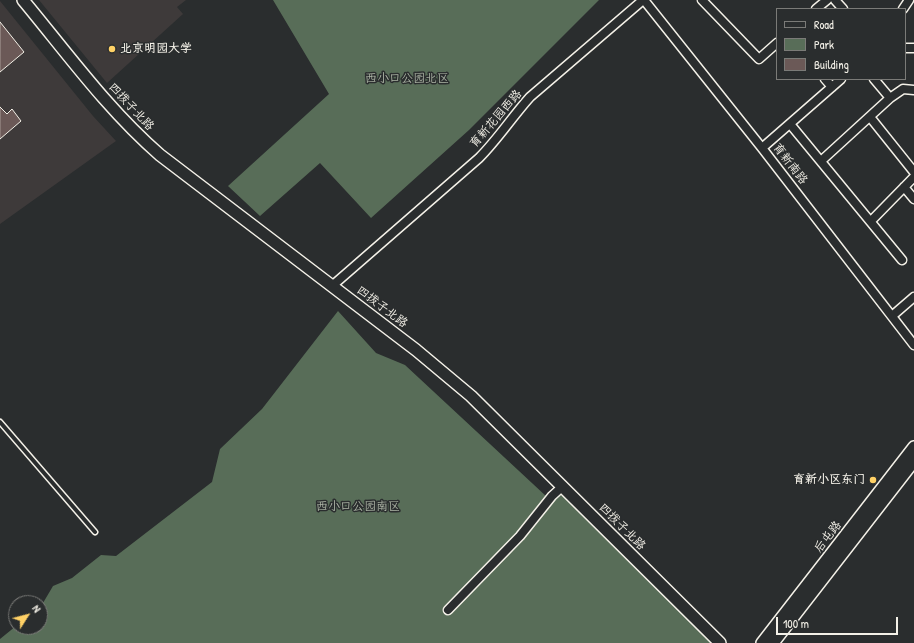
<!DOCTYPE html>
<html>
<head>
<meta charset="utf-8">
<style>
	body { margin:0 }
	#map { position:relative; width:914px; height:643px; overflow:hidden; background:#2a2d2e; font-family:"Patrick Hand",sans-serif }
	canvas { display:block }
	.legend { position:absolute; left:776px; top:8px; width:130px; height:72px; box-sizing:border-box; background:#2a2d2e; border:1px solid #7b7b78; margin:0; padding:5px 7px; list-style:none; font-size:12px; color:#f4f1e8 }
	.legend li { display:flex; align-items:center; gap:8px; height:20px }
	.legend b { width:20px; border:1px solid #7b7b78 }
	.north { position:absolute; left:8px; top:595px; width:40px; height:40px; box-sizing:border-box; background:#2a2d2e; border:1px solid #7b7b78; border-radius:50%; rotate:54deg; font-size:11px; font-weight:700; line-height:16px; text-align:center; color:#f4f1e8 }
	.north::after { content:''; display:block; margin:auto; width:14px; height:18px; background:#ffd166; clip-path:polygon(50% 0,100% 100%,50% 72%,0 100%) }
	.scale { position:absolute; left:776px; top:617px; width:122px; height:18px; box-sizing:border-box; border:2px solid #f4f1e8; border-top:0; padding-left:5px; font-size:12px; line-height:14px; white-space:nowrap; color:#f4f1e8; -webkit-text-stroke:3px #2a2d2e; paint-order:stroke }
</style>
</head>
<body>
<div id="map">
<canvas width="914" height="643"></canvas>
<ul class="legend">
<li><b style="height:5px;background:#2a2d2e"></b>Road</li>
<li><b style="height:11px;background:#586d58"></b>Park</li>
<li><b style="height:11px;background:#6b5957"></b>Building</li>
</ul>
<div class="north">N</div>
<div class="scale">100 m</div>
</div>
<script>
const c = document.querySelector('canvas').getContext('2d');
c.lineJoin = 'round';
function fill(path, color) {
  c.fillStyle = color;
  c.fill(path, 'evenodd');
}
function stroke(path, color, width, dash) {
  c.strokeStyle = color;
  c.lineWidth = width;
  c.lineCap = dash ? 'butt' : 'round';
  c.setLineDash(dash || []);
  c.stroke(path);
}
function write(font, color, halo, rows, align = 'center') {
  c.font = font + ' "Patrick Hand","LXGW WenKai TC",sans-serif';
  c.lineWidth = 3;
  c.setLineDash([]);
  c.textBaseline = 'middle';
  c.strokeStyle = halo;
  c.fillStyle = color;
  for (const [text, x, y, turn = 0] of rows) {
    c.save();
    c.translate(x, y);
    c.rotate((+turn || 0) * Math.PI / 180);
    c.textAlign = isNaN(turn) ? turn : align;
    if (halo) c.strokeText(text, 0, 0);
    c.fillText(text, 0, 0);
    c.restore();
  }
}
fill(new Path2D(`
	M39 0H186L177 7 183 14 107 83Z
	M0 1 93 116 116 141 0 224Z`), '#3e3a3a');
fill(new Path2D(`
	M273 0H599L469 130 371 218 320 163 260 216 228 186 329 94Z
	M338 311 376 353 405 365 547 497 568 495 718 643H0V639L16 626V627H40V605L43 603 53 586 72 578 101 555 116 556 212 482 220 449 262 409Z`), '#586d58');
const building = new Path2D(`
	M0 22 24 52 0 72Z
	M0 107 7 114 12 109 21 121 0 139Z`);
fill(building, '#6b5957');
stroke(building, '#f4f1e8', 1);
const lane = new Path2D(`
	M0 422 95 532`);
const street = new Path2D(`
	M644 0 762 148 914 345
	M702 0 759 59 777 43
	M835 0 843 9
	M816 9 827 0
	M903 9 909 0
	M905 48H914
	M825 79 832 87
	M874 79 890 98
	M870 117 914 172
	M790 124 902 260
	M762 148 841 79
	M821 161 890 98 903 89 914 90
	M904 187 914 199
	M871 221 914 177
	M332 286 479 158C498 139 512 117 530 97L643 0
	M892 316 914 297
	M448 610 520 536 552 496 563 486`);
const secondary = new Path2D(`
	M23 0C67 53 108 110 160 155L416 350 471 396 720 643
	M762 643 914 447
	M773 643 914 461`);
stroke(lane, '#f4f1e8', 7);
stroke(street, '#f4f1e8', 11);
stroke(secondary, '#f4f1e8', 14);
stroke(lane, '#2a2d2e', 4);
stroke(street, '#2a2d2e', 8);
stroke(secondary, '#2a2d2e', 11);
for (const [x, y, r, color] of [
	[112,49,4,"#ffd166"],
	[873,480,4,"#ffd166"]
]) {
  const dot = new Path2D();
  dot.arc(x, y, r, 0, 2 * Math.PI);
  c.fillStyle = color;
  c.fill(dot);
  stroke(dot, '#2a2d2e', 1.5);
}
write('bold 12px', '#f4f1e8', '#2a2d2e', [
	["北京明园大学",120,49],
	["育新小区东门",865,480,"right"]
], 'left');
write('12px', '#aeb6a7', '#2a2d2e', [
	["西小口公园北区",407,79],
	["西小口公园南区",358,507]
]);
write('12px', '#f4f1e8', '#2a2d2e', [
	["四拨子北路",131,107,47],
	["育新花园西路",496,119,-49],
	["育新南路",790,164,52],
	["四拨子北路",382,307,37],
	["四拨子北路",622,527,45],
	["后屯路",828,537,-52]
]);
</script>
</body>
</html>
